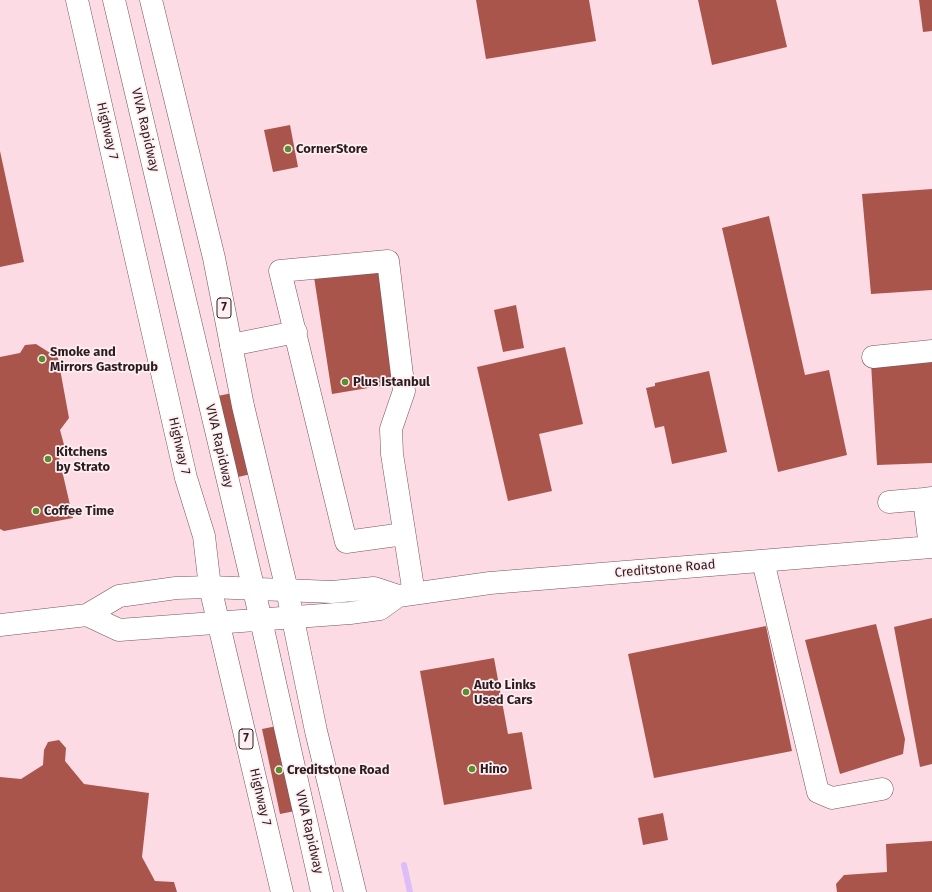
<!DOCTYPE html>
<html>
<head>
<meta charset="utf-8">
<style>
	body { margin:0 }
	canvas { display:block; background:#fddbe4 }
</style>
</head>
<body>
<canvas width="932" height="892"></canvas>
<script>
const c = document.querySelector('canvas').getContext('2d');
c.lineJoin = 'round';
function stroke(path, color, width, dash) {
  c.strokeStyle = color;
  c.lineWidth = width;
  c.lineCap = dash ? 'butt' : 'round';
  c.setLineDash(dash || []);
  c.stroke(path);
}
function fill(path, color) {
  c.fillStyle = color;
  c.fill(path, 'evenodd');
}
function write(font, color, halo, rows, align = 'center') {
  c.font = font + ' "Fira Sans",sans-serif';
  c.lineWidth = 3.5;
  c.setLineDash([]);
  c.textBaseline = 'middle';
  c.strokeStyle = halo;
  c.fillStyle = color;
  for (const [text, x, y, turn = 0] of rows) {
    c.save();
    c.translate(x, y);
    c.rotate((+turn || 0) * Math.PI / 180);
    c.textAlign = isNaN(turn) ? turn : align;
    if (halo) c.strokeText(text, 0, 0);
    c.fillText(text, 0, 0);
    c.restore();
  }
}
stroke(new Path2D(`
	M404 865 410 892`), '#dcbdfa', 6);
fill(new Path2D(`
	M476 0H589L596 41 486 59Z
	M698 0H776L787 47 712 65Z
	M919 0H932V31L923 32Z
	M290 125 298 167 273 172 264 130Z
	M0 151 24 262 0 267Z
	M932 189V290L871 294 862 194Z
	M769 216 805 375 829 370 847 455 778 472 722 228Z
	M380 266 398 383 332 394 314 277Z
	M516 305 524 348 503 352 494 310Z
	M36 344 58 358 69 418 60 430 66 452 58 453 73 518 4 531 0 529V357L20 353 25 345Z
	M565 347 583 424 539 434 552 491 508 501 477 367Z
	M932 361V463L877 465 871 363Z
	M709 371 727 452 672 464 664 426 655 428 646 388 655 386V383Z
	M232 393 251 474 238 477 218 396Z
	M932 618V764L920 767 894 627Z
	M876 624 905 739 903 754 840 774 805 640Z
	M766 626 792 751 654 778 628 654Z
	M494 658 508 734 522 732 532 789 444 805 420 671Z
	M277 726 295 811 280 814 262 729Z
	M59 740 66 748 65 761 84 784 149 793 142 857 155 881 174 882 177 892H0V777L21 779 43 765 44 750 48 742Z
	M663 813 668 840 643 845 638 818Z
	M932 841V892H837L836 884 844 875 887 872 886 844Z`), '#aa554c');
const minor = new Path2D(`
	M114 0 261 620 322 892
	M231 345 296 332
	M873 357 932 351
	M889 502 924 499
	M404 534 346 542 280 271 388 261 404 391 391 429 392 454 414 594
	M930 547 924 499 932 498
	M763 561 818 792 832 798 882 789
	M87 615 119 630 350 613 380 609 398 596
	M0 625 87 615 119 596 176 588 210 587 332 592 374 588 398 596 490 583 932 547`);
const major = new Path2D(`
	M77 0 186 478 204 536 210 587 282 892
	M151 0 214 258 243 406 287 590 316 731 355 892`);
stroke(minor, '#77545d', 23);
stroke(major, '#77545d', 23);
stroke(minor, '#fff', 22);
stroke(major, '#fff', 22);
for (const [x, y, r, color] of [
	[288,149,4,"#598f2a"],
	[42,359,4,"#598f2a"],
	[345,382,4,"#598f2a"],
	[48,459,4,"#598f2a"],
	[36,511,4,"#598f2a"],
	[466,692,4,"#598f2a"],
	[472,769,4,"#598f2a"],
	[279,770,4,"#598f2a"]
]) {
  const dot = new Path2D();
  dot.arc(x, y, r, 0, 2 * Math.PI);
  c.fillStyle = color;
  c.fill(dot);
  stroke(dot, '#ffeef2', 1.5);
}
for (const [x, y, w] of [
	[224,308,14],
	[246,739,14]
]) {
  const box = new Path2D();
  box.roundRect(x - w / 2, y - 10, w, 20, 3);
  c.fillStyle = '#ffeef2';
  c.fill(box);
  stroke(box, '#2b1c20', 1);
}
write('bold 12px', '#2b1c20', null, [
	["7",224,308],
	["7",246,739]
]);
write('13px', '#2b1c20', '#ffeef2', [
	["VIVA Rapidway",145,130,77],
	["Highway 7",107,131,77],
	["Highway 7",179,446,77],
	["VIVA Rapidway",219,446,77],
	["Creditstone Road",665,569,-5],
	["Highway 7",260,797,77],
	["VIVA Rapidway",309,832,77]
]);
write('bold 13px', '#2b1c20', '#ffeef2', [
	["CornerStore",296,149],
	["Smoke and",50,352],
	["Mirrors Gastropub",50,367],
	["Plus Istanbul",353,382],
	["Kitchens",56,452],
	["by Strato",56,467],
	["Coffee Time",44,511],
	["Auto Links",474,685],
	["Used Cars",474,700],
	["Hino",480,769],
	["Creditstone Road",287,770]
], 'left');
</script>
</body>
</html>
